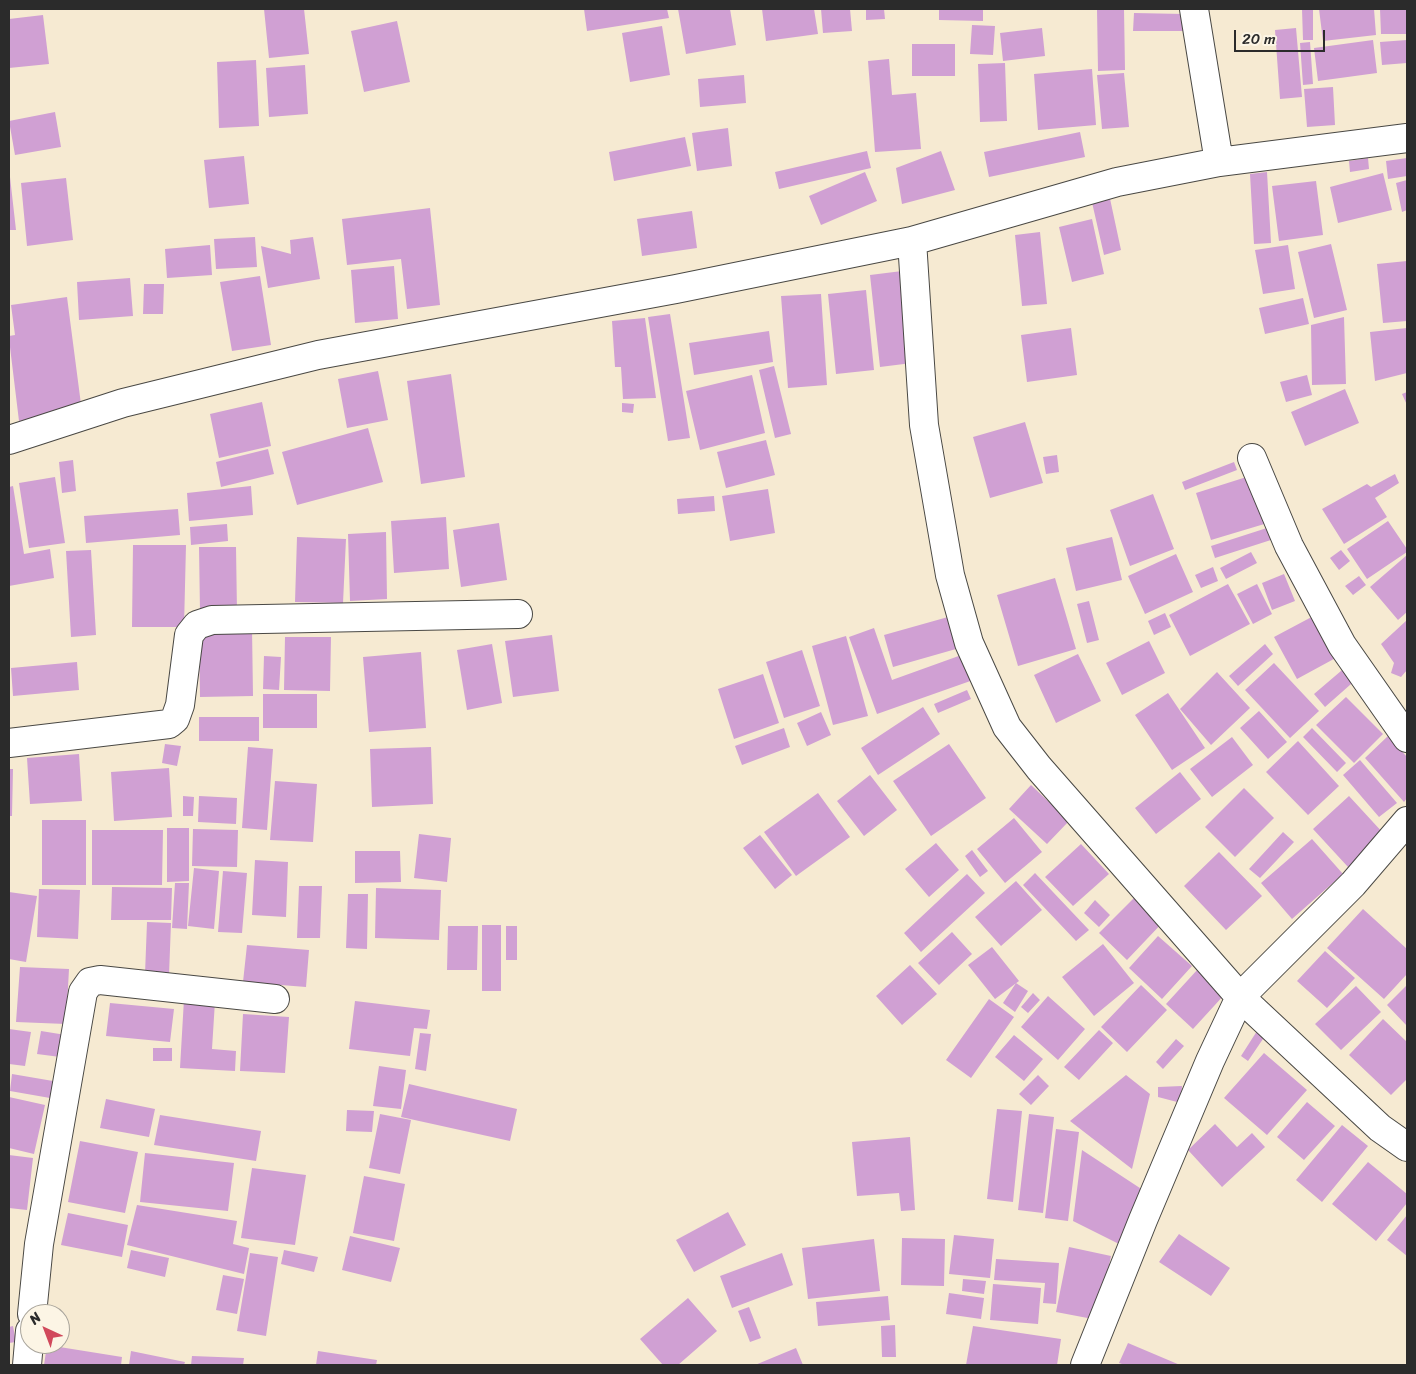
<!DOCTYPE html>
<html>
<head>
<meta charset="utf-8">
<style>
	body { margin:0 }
	#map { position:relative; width:1416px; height:1374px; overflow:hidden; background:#f6ead2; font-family:Sriracha,sans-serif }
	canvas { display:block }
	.frame { position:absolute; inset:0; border:10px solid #2b2b2b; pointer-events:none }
	.north { position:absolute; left:20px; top:1304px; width:50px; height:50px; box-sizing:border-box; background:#fcf5e5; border:1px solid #a8a49b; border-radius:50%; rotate:317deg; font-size:14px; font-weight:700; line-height:20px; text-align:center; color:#2b2b2b }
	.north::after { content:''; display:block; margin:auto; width:18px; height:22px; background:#d1495b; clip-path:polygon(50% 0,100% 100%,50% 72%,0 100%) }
	.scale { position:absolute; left:1234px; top:30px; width:91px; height:22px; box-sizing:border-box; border:2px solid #2b2b2b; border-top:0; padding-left:6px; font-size:15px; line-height:18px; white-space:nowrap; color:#2b2b2b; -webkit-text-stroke:4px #fcf5e5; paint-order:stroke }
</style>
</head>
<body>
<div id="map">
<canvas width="1416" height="1374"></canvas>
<div class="frame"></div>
<div class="north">N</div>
<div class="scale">20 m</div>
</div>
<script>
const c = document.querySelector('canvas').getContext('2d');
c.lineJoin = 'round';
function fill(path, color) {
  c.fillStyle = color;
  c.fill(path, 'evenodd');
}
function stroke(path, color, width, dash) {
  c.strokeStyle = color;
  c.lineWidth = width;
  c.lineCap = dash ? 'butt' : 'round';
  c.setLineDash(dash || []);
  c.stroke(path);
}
fill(new Path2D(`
	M264 9H304L309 54 269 58Z
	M584 9H667L669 18 587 31Z
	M678 9H730L736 45 686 54Z
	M762 9H814L818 34 766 41Z
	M821 9H850L852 31 823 33Z
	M866 9H884L885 19 866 20Z
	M939 9H983V21L939 20Z
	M1097 9H1124L1125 70 1098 71Z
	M1302 9H1313V40H1303Z
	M1319 9H1374L1376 35 1323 41Z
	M1380 9H1407V34H1381Z
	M1134 13 1184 14V31H1133Z
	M43 15 49 64 9 68V19Z
	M397 21 410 82 364 92 351 31Z
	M972 25 995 26 993 55 970 54Z
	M662 26 670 75 630 82 622 33Z
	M1042 28 1045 56 1003 61 1000 33Z
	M1296 28 1302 97 1280 99 1275 30Z
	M1373 40 1377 73 1318 81 1314 48Z
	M1407 40V63L1382 65 1380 42Z
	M1310 42 1313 84 1303 85 1300 43Z
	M912 44H955V76H912Z
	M889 59 892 95 916 93 921 149 875 152 868 61Z
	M256 60 259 126 219 128 217 62Z
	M1005 63 1007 121 980 122 978 64Z
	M305 65 308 114 269 117 266 68Z
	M1092 69 1096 125 1038 130 1034 74Z
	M1124 73 1129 127 1102 129 1097 75Z
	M744 75 746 103 700 107 698 79Z
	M1333 87 1335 125 1307 127 1304 89Z
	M55 112 61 147 15 155 9 121Z
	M728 128 732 166 697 171 692 133Z
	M1080 132 1085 157 989 177 984 152Z
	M685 137 691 166 614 181 609 152Z
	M867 151 871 168 779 189 775 172Z
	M941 151 955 190 902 204 896 168Z
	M244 156 249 204 209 208 204 160Z
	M1368 158 1369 169 1350 172 1349 161Z
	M1407 158V176L1388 179 1386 161Z
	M865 172 877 201 821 225 809 196Z
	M1267 172 1271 243 1254 244 1250 174Z
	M1383 173 1392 210 1338 223 1330 187Z
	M9 177H10L16 230H9Z
	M66 178 73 240 27 246 21 183Z
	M1407 180V210L1402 212 1396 183Z
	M1316 181 1323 235 1279 241 1272 186Z
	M1109 194 1121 250 1104 255 1091 198Z
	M430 208 440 305 407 309 401 259 347 265 342 219Z
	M692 211 697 248 642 256 637 219Z
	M1092 219 1104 274 1072 282 1059 227Z
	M1040 232 1047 304 1022 306 1015 235Z
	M255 237 257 267 216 269 214 239Z
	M313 237 320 279 268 288 261 246 291 254 290 240Z
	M1331 244 1347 310 1314 318 1298 252Z
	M210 245 212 275 167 278 165 249Z
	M1288 245 1295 289 1263 294 1255 250Z
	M1407 261V321L1383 323 1377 264Z
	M394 266 398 319 355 323 351 270Z
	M902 271 912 363 880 367 870 275Z
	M260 276 271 345 232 351 220 282Z
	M130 278 133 316 79 320 77 282Z
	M144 284H164L163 314H143Z
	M866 290 874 370 836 374 828 294Z
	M821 294 827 385 788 388 781 296Z
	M67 297 82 412 19 421 9 339V336L15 335 11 305Z
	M1303 298 1309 324 1265 334 1259 308Z
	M670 314 690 438 668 441 648 317Z
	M1344 317 1346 384 1312 385 1311 325Z
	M645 318 656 398 623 399 621 367H615L612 321Z
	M1071 328 1077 375 1027 382 1021 335Z
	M1407 328V373L1375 381 1370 332Z
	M769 331 773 362 694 375 689 343Z
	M774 366 791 434 775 438 759 370Z
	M378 371 388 420 347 428 338 379Z
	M451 374 465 477 421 484 407 381Z
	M752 375 765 433 700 450 686 391Z
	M1307 375 1312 395 1286 402 1280 382Z
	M1345 389 1359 423 1305 446 1291 412Z
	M1407 392V405L1402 394Z
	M262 402 271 446 219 458 210 414Z
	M622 403 634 404 633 413 622 412Z
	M1025 422 1043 483 990 498 973 437Z
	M368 428 383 482 297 505 282 452Z
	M766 440 775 475 726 488 717 452Z
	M268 449 274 474 221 487 216 462Z
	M1057 455 1059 472 1046 474 1043 457Z
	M73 460 76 491 62 493 59 462Z
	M1234 462 1237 470 1185 490 1182 482Z
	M1256 474 1271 522 1211 540 1196 493Z
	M1395 474 1399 483 1375 498 1387 517 1344 544 1322 509 1367 484 1371 487Z
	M55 477 65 543 29 548 19 483Z
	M13 486 24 554 50 549 54 578 9 586V487Z
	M251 486 253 515 189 521 187 493Z
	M768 489 775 533 730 541 722 496Z
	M1153 494 1174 549 1130 566 1110 510Z
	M714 496 715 511 678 514 677 499Z
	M178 509 180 535 86 543 84 516Z
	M446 517 449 569 394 573 391 521Z
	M1388 521 1407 549V552L1367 579 1347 549Z
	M499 523 507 580 461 587 453 530Z
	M227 524 228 541 191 545 190 527Z
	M1270 527 1274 539 1215 558 1211 546Z
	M386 532 387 599 350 601 348 534Z
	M297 537 346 539 343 603 295 602Z
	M1112 537 1122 580 1076 591 1066 548Z
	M133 545H186L184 627H132Z
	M199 547H236L237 612H200Z
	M91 550 96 635 71 637 66 551Z
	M1341 550 1350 561 1339 570 1330 558Z
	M1251 552 1257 563 1226 579 1220 568Z
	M1176 554 1193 592 1145 614 1128 576Z
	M1407 555V612L1398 620 1370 587Z
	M1213 567 1218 581 1201 588 1195 575Z
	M1284 574 1295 601 1272 610 1262 583Z
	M1359 576 1366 585 1353 595 1345 586Z
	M1055 578 1076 649 1018 666 997 595Z
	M1228 584 1250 624 1190 656 1169 615Z
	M1257 584 1272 614 1253 624 1237 594Z
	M1089 601 1099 640 1087 643 1077 604Z
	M1321 612 1343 654 1297 679 1274 637Z
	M1165 613 1171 627 1154 635 1148 621Z
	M948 617 956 649 893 667 884 635Z
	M1407 620V670L1401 677 1391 673 1394 663 1381 644Z
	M252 628 253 696 200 697 199 629Z
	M874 628 892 680 967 653 976 679 877 714 849 637Z
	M552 635 559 691 513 697 505 641Z
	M846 636 868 716 833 725 812 646Z
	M285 637H331L330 691 284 690Z
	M1149 641 1165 673 1122 695 1106 663Z
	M492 644 502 703 467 710 457 650Z
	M1265 644 1273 654 1238 686 1229 676Z
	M802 650 820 706 784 718 766 662Z
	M421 652 426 728 369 732 363 657Z
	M1078 654 1101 701 1056 723 1034 675Z
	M264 656 281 657 279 690 263 689Z
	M77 662 79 690 13 696 11 668Z
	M1274 663 1319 711 1290 738 1245 690Z
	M1348 665 1359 677 1325 707 1314 694Z
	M1217 672 1250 708 1211 745 1180 709Z
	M763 674 779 723 734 739 718 689Z
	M967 690 971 699 938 713 934 704Z
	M1168 693 1205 748 1172 770 1135 715Z
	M263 694H317V728H263Z
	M1346 697 1383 734 1354 763 1316 725Z
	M923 707 940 734 878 775 861 748Z
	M1259 711 1287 742 1268 759 1240 728Z
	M821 712 831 735 807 746 797 723Z
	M199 717H259V741H199Z
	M784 728 790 747 742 765 735 746Z
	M1312 728 1346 763 1337 772 1303 737Z
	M1388 736 1407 757V798L1404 802 1365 758Z
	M1232 737 1253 765 1212 797 1190 769Z
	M1298 741 1339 786 1308 815 1266 772Z
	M165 744 181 746 177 766 162 763Z
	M949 744 986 798 931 836 893 781Z
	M248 747 273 749 267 830 242 828Z
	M431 747 433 804 372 807 370 749Z
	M79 754 82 801 30 804 27 758Z
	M1360 760 1397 803 1379 817 1343 775Z
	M169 768 172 817 114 821 111 772Z
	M9 769H13L12 816H9Z
	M1180 772 1201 799 1156 834 1135 808Z
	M870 775 897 810 864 836 837 801Z
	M275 781 317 784 313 842 270 840Z
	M1031 785 1069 821 1047 844 1009 809Z
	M1244 788 1274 818 1235 857 1205 827Z
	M818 793 850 837 796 876 764 832Z
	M183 796 194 797 193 816H183Z
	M199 796 237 798 236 824 198 822Z
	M1349 796 1384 834 1348 867 1313 829Z
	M1014 818 1042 852 1005 883 977 849Z
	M42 820H86V885H42Z
	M167 828H189V881L167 882Z
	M193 829 238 830 237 867 192 866Z
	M92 830H163L162 885H92Z
	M1283 832 1294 842 1260 878 1249 869Z
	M419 834 451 838 447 882 414 878Z
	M760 835 792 875 775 889 743 848Z
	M1312 839 1343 874 1292 919 1261 883Z
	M936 843 959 870 929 897 905 869Z
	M1081 844 1109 874 1073 906 1045 877Z
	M972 850 988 871 980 877 965 856Z
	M355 851H400L401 882 355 883Z
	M1219 852 1262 896 1226 930 1184 886Z
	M255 860 288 862 286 917 252 915Z
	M194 868 219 871 214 929 188 926Z
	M223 871 247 873 242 933 218 932Z
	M1035 873 1089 930 1076 941 1023 885Z
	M967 874 985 893 921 952 904 933Z
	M1016 881 1042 910 1001 946 975 917Z
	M175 883H189L187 929 172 928Z
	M299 886H322L320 938H297Z
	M112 887 172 888 171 920H111Z
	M376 888 441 890 439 940 375 938Z
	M39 889 80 890 78 939 37 937Z
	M9 892 37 896 26 962 9 959Z
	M348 894H368L367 949 346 948Z
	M1138 894 1165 920 1127 960 1099 933Z
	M1095 900 1110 915 1099 927 1084 913Z
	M1363 909 1407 949V974L1384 999 1327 948Z
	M147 922 171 923 169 975 145 974Z
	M482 925H501V991H482Z
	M448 926H478L477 970H447Z
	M506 926H517V960H506Z
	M952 932 972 954 939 985 918 963Z
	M1158 936 1192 966 1162 999 1129 968Z
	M1103 944 1134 983 1094 1016 1062 977Z
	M247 945 309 950 306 987 243 982Z
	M992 947 1019 981 995 999 968 965Z
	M1325 951 1355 978 1327 1008 1297 981Z
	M910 965 937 994 902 1025 876 996Z
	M20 967 69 969 66 1024 16 1022Z
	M1198 969 1225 994 1193 1029 1166 1004Z
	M1016 983 1028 991 1015 1012 1003 1003Z
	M1141 985 1167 1010 1127 1052 1101 1027Z
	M1407 985V1026L1387 1005Z
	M1356 986 1381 1012 1341 1050 1315 1024Z
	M1033 993 1040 1000 1028 1013 1021 1007Z
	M1048 996 1085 1029 1058 1060 1021 1027Z
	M184 999 215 1001 212 1049 236 1051 235 1071 180 1068Z
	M989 999 1014 1017 971 1078 946 1060Z
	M355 1001 430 1010 427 1029 414 1028 410 1056 349 1049Z
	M110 1003 174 1009 170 1042 106 1036Z
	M243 1014 289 1017 285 1073 240 1071Z
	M1383 1019 1407 1042V1079L1391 1095 1349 1055Z
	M9 1029 31 1032 25 1066 9 1064Z
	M1099 1030 1113 1043 1079 1080 1064 1067Z
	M41 1031 72 1036 68 1058 37 1054Z
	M1257 1031 1265 1036 1248 1061 1241 1056Z
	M420 1033 431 1034 426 1071 415 1069Z
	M1014 1035 1043 1059 1024 1081 995 1057Z
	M1176 1039 1184 1046 1163 1069 1156 1062Z
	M153 1048H172V1061H153Z
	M1264 1053 1307 1090 1267 1135 1224 1098Z
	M379 1066 406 1070 401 1109 373 1106Z
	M12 1074 53 1081 50 1098 10 1091Z
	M1038 1075 1049 1086 1031 1105 1019 1094Z
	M1126 1075 1150 1094 1132 1169 1070 1121Z
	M409 1084 517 1109 510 1141 401 1117Z
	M1182 1086 1181 1103 1158 1097V1087Z
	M9 1097 45 1105 34 1154 9 1148Z
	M106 1099 155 1109 149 1137 100 1128Z
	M1307 1102 1335 1126 1304 1160 1277 1137Z
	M997 1109 1022 1111 1013 1202 987 1199Z
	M347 1110 374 1111 372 1132 346 1131Z
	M380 1114 411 1120 400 1174 369 1168Z
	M1029 1114 1054 1117 1043 1213 1018 1210Z
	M160 1115 261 1131 256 1161 154 1145Z
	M1215 1124 1237 1147 1252 1133 1265 1147 1222 1187 1188 1150Z
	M1342 1125 1368 1146 1322 1202 1296 1180Z
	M1056 1129 1079 1132 1068 1221 1045 1218Z
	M910 1137 915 1210 901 1211 899 1193 857 1196 852 1142Z
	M80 1141 138 1152 125 1213 68 1202Z
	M1082 1150 1149 1194 1123 1246 1073 1221Z
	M145 1153 234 1163 228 1211 140 1202Z
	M9 1155 33 1158 27 1210 9 1208Z
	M1368 1162 1407 1194V1203L1376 1241 1332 1204Z
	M252 1168 306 1175 295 1245 241 1238Z
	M364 1176 405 1184 394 1241 353 1233Z
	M137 1205 237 1221 233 1244 249 1248 244 1274 127 1245Z
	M728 1212 746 1245 694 1272 676 1240Z
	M68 1213 128 1225 122 1257 61 1245Z
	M1407 1215V1256L1387 1240Z
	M1179 1234 1230 1268 1211 1296 1159 1262Z
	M954 1235 994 1239 990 1278 949 1274Z
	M350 1236 400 1248 391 1282 342 1270Z
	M902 1238 945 1239 944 1286 901 1285Z
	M874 1239 880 1291 808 1299 802 1248Z
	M1069 1247 1111 1256 1098 1320 1056 1312Z
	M131 1250 169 1258 165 1277 127 1268Z
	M284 1250 318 1257 314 1272 281 1264Z
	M250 1253 278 1257 266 1336 237 1331Z
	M782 1253 793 1285 732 1308 720 1276Z
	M996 1259 1059 1263 1056 1304 1043 1303 1045 1283 994 1280Z
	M223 1275 244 1279 237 1314 216 1310Z
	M963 1279 986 1281 984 1294 962 1291Z
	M993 1284 1041 1288 1038 1324 990 1320Z
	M949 1293 984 1298 981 1319 946 1314Z
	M888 1296 890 1320 818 1326 816 1302Z
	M688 1298 717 1331 678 1365H663L640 1339Z
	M749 1307 761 1338 750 1342 738 1311Z
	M895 1325 896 1357H882L881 1326Z
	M13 1326 16 1342 9 1343V1327Z
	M973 1326 1061 1339 1057 1365H966Z
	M1128 1343 1180 1365H1125L1119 1363Z
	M47 1345 122 1357 121 1365H44Z
	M796 1348 803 1365H755Z
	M131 1351 185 1362 184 1365H129Z
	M318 1351 377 1360 376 1365H316Z
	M192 1356 244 1358 243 1365H191Z`), '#d0a0d3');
const street = new Path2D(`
	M1194 9 1219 162
	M912 241 924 425 950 575 969 643 1007 727 1039 768 1240 997 1380 1128 1407 1147
	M9 440 123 403 318 355 676 289 912 241 1117 182 1219 162 1407 138
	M1252 458 1289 546 1342 645 1407 738
	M9 743 169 724 175 719 180 705 189 635 197 625 212 620 518 614
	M32 1314 39 1244 83 992 90 982 100 980 275 999
	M27 1365 30 1331
	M1085 1365 1143 1220 1210 1061 1240 997 1353 884 1407 821`);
stroke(street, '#494844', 30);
stroke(street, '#fff', 28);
</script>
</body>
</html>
